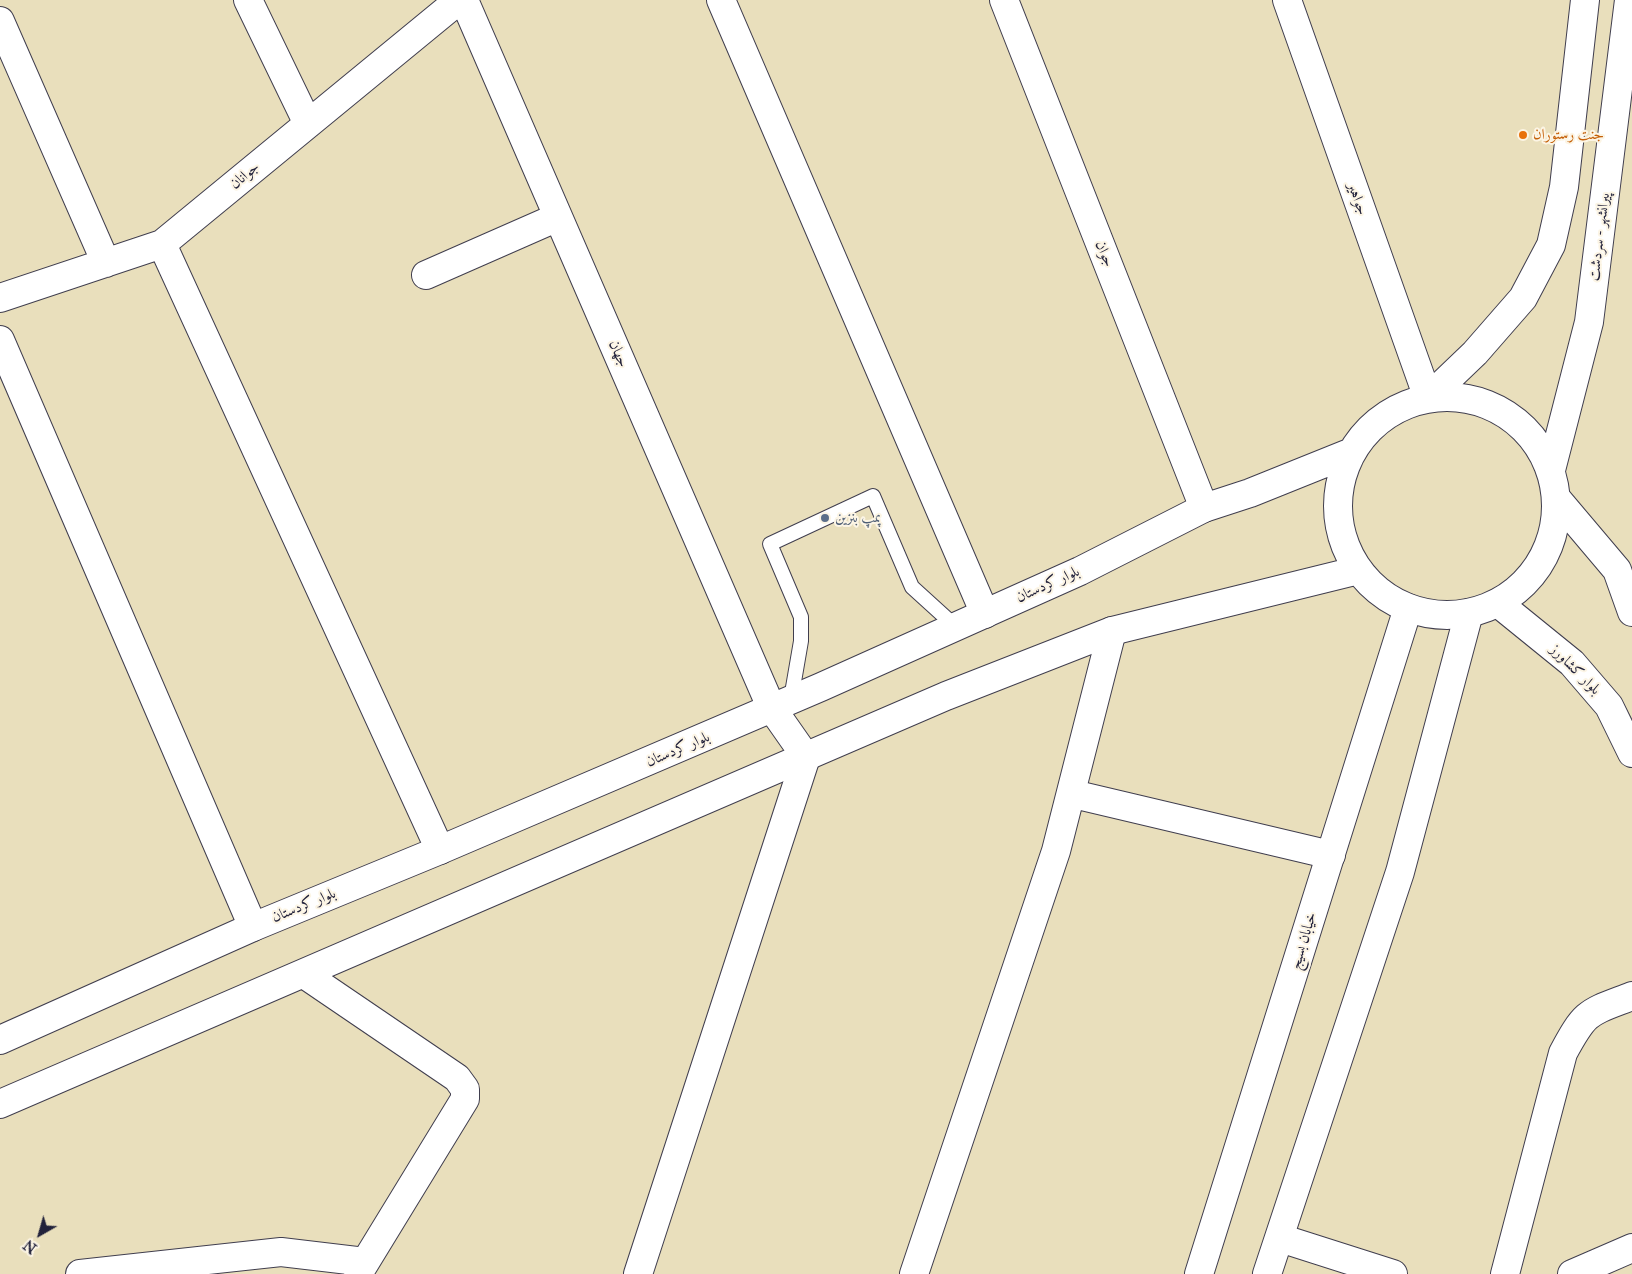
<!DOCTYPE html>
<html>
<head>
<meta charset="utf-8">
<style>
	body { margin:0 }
	#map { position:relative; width:1632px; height:1274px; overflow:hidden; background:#e9dfbc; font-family:"IM FELL Great Primer",serif }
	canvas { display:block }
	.north { position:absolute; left:15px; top:1209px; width:50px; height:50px; -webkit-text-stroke:4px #fcf5e5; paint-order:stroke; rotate:218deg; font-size:14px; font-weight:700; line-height:20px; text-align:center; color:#22223b }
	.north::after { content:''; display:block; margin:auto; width:18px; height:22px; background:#22223b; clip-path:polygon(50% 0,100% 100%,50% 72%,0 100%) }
</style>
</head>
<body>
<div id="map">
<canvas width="1632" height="1274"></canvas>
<div class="north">N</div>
</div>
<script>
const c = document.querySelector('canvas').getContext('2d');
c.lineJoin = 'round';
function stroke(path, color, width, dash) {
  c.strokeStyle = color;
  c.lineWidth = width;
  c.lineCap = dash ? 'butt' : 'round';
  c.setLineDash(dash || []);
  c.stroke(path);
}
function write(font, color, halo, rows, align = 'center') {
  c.font = font + ' "IM FELL Great Primer",Amiri,serif';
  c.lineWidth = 4;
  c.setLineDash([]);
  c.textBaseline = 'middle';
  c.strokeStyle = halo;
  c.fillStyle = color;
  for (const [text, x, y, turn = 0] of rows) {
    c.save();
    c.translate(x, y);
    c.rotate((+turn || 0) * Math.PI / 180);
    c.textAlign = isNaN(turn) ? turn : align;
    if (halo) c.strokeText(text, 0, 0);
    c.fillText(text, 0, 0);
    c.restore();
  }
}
const lane = new Path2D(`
	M791 699 801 641V617L770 544 873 496 912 587 956 627`);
const street = new Path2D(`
	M248 0 308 124
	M464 0 771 707 806 757 638 1274
	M721 0 985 614
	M1004 0 1204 508
	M1287 0 1428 398
	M0 21 106 263
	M162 244 440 850
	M426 275 558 217
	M0 298 162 244 459 0
	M0 340 253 927
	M1073 794 1331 855
	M304 974 457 1078 465 1089V1099L358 1274
	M1280 1238 1393 1274
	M80 1274 281 1252 365 1262
	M914 1274 1056 851 1112 631
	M1505 1274 1563 1053C1586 1010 1588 1013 1632 996
	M1572 1274 1632 1248`);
const secondary = new Path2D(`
	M1557 499 1617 570 1632 612
	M1498 603 1572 663 1609 706 1632 753
	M1199 1274 1408 608
	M1267 1274 1400 872 1469 613`);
const primary = new Path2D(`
	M1338 506a109 109 0 1 1 218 0a109 109 0 1 1-218 0Z
	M1428 398 1475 353 1523 298 1551 245 1564 187 1585 0
	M1551 470 1589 322 1629 0
	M0 1040 253 927 440 850 821 687 1080 571 1204 508 1250 493 1352 452
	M0 1104 946 696 1112 631 1359 570`);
stroke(lane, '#403e4e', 16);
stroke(street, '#403e4e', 30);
stroke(secondary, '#403e4e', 30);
stroke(primary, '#403e4e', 30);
stroke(lane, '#fff', 14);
stroke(street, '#fff', 28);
stroke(secondary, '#fff', 28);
stroke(primary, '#fff', 28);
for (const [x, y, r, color] of [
	[1523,135,5,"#e8710a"],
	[825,518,5,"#5c6f8a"]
]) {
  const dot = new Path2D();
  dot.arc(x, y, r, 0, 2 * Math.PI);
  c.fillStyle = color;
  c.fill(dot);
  stroke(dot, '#fcf5e5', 2);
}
write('15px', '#c56008', '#fcf5e5', [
	["جنت رستوران",1533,135]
], 'left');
write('15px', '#22223b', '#fcf5e5', [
	["جوانان",245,176,-40],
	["جواهیر",1357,199,70],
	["پیرانشهر - سردشت",1600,237,-83],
	["جوان",1104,254,68],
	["جهان",618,354,66],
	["بلوار کردستان",1048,585,-24],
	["بلوار کشاورز",1575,670,45],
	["بلوار کردستان",678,750,-23],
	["بلوار کردستان",304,906,-22],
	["خیابان بسیج",1304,941,-73]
]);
write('15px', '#4e5e75', '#fcf5e5', [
	["پمپ بنزین",835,518]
], 'left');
</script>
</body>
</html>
